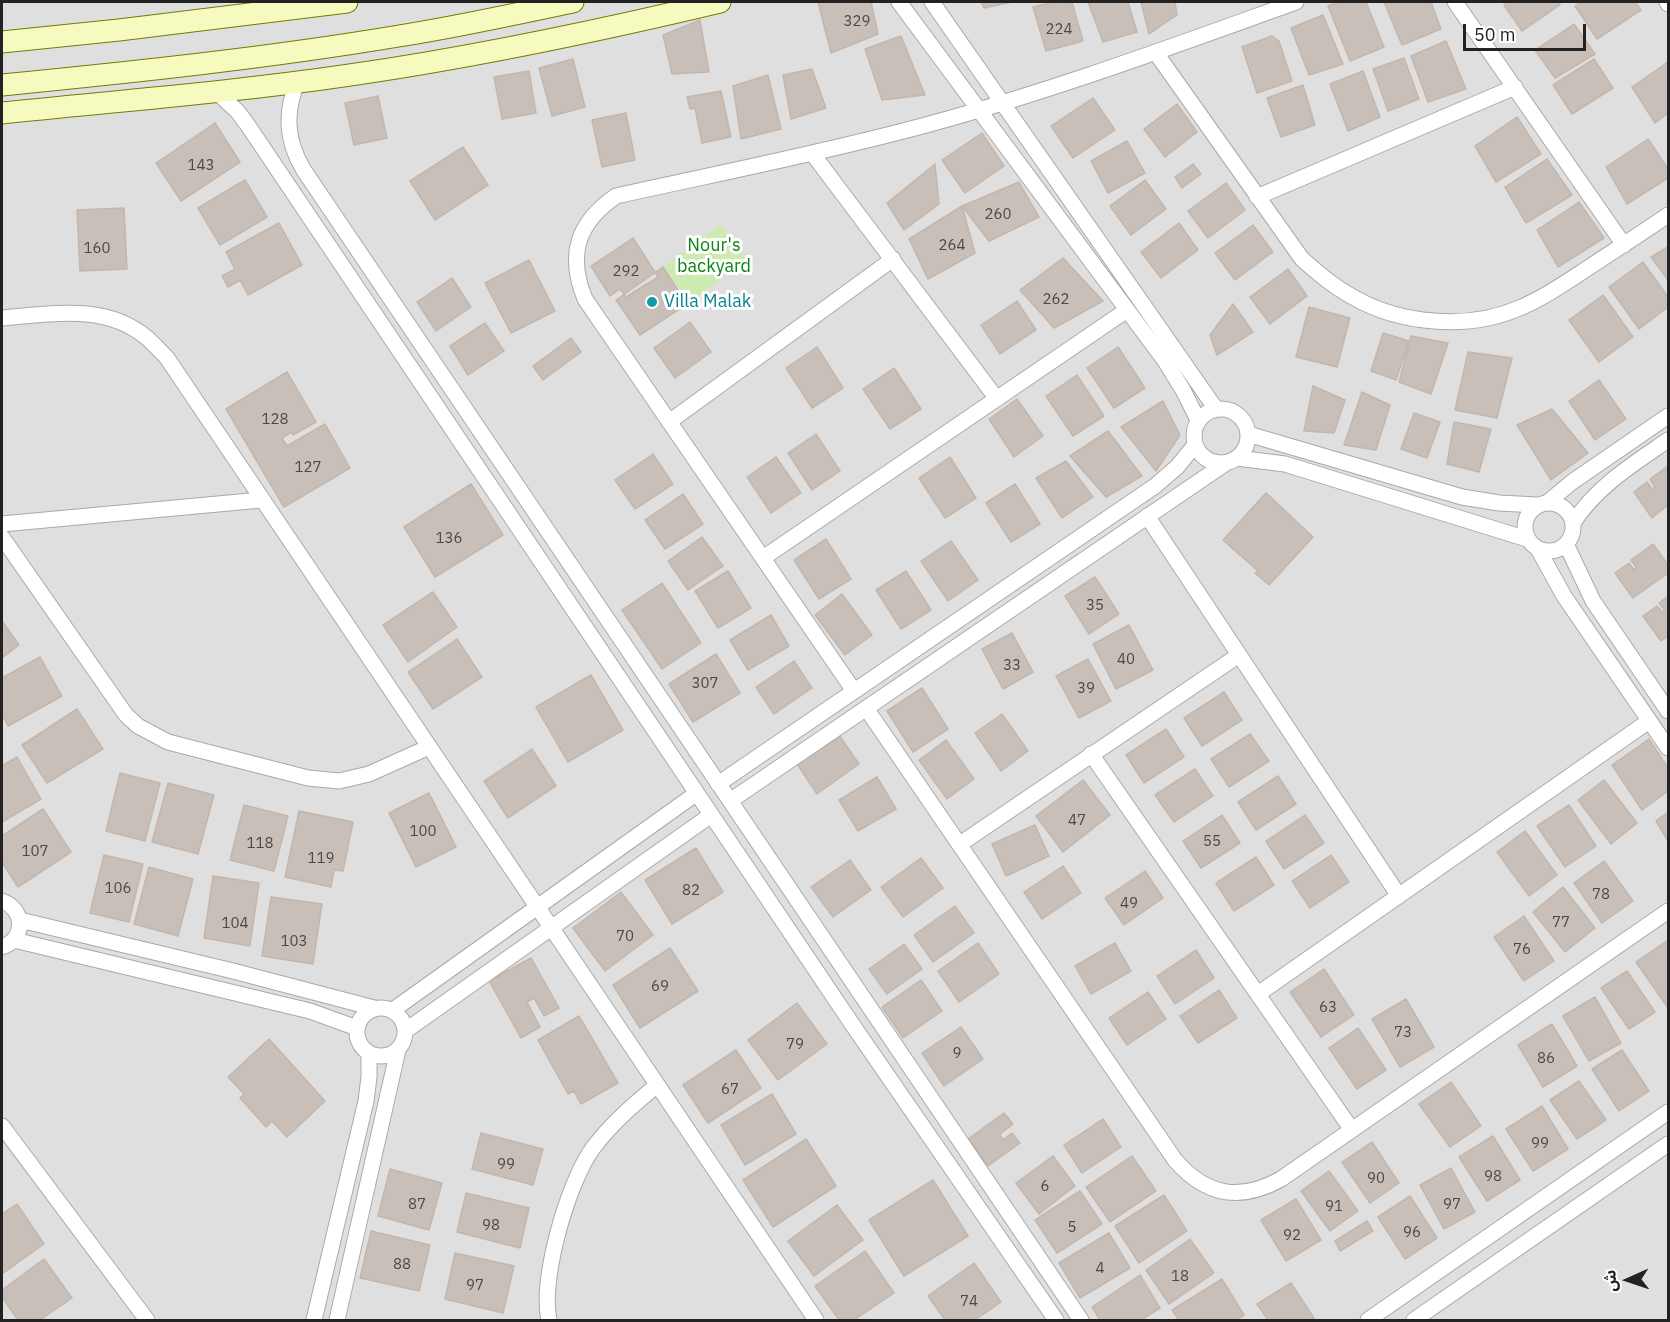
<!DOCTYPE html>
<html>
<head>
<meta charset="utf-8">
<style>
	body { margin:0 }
	#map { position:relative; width:1670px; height:1322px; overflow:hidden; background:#f2efe9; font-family:"IBM Plex Sans","Noto Sans Arabic",sans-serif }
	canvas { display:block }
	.frame { position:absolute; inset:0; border:3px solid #222; pointer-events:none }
	.north { position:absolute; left:1598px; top:1250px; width:60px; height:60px; -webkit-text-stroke:4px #fff; paint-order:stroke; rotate:267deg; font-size:16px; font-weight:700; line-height:24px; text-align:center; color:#222 }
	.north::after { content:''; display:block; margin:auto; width:21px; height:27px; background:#222; clip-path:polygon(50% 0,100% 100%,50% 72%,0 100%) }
	.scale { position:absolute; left:1463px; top:24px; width:123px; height:27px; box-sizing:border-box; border:3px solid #222; border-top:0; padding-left:8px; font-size:18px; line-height:21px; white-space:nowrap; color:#222; -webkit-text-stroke:4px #fff; paint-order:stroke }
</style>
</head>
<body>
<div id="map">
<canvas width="1670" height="1322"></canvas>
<div class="frame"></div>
<div class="north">ش</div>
<div class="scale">50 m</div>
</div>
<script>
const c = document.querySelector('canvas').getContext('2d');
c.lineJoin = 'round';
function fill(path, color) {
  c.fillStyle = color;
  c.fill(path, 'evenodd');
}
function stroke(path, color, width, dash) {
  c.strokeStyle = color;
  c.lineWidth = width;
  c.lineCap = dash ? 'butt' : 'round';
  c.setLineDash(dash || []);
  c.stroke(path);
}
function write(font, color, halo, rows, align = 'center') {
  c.font = font + ' "IBM Plex Sans",sans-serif';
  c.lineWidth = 6;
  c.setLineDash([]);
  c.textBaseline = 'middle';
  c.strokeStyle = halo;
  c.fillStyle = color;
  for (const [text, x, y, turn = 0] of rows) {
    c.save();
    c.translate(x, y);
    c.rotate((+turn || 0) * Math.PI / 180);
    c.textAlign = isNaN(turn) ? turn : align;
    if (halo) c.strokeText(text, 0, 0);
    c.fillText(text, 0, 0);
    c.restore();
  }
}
fill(new Path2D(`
	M2 2H1668V1320H2Z`), '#e0dfdf');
fill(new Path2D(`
	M720 224 746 260 690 302 663 267Z`), '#cdebb0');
const building = new Path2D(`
	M818 2H871L878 34 831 53Z
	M981 2H1012L984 8Z
	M1053 2H1072L1083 41 1046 51 1033 7Z
	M1088 2H1128L1137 32 1103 42Z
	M1141 2H1175L1177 15 1149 34Z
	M1339 2H1366L1384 47 1350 61 1328 6Z
	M1384 2H1431L1441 29 1402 45Z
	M1508 2H1558L1560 5 1522 31 1504 5Z
	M1581 2H1635L1641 10 1597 39 1575 6Z
	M1323 15 1343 64 1309 75 1291 28Z
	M700 20 709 72 672 74 663 35Z
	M1574 24 1595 54 1555 78 1535 50Z
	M901 36 925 95 882 100 865 49Z
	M1272 36 1279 41 1292 81 1257 93 1242 47Z
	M1446 41 1466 89 1428 102 1411 56Z
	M1404 58 1419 99 1388 111 1373 69Z
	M573 59 585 107 552 116 539 68Z
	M1594 59 1613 88 1572 114 1553 85Z
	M1668 62V113L1655 123 1632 87Z
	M812 69 826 108 791 119 783 75Z
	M529 71 536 113 502 119 494 77Z
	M1363 71 1380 117 1348 131 1330 84Z
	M768 75 781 129 741 139 733 86Z
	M1303 85 1315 125 1281 137 1267 98Z
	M721 91 731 137 702 143 695 108 690 109 687 97Z
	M378 96 387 138 354 145 345 103Z
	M1093 98 1115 130 1073 158 1051 126Z
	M1177 104 1197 132 1165 157 1144 129Z
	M626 113 635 160 602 167 592 120Z
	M1517 117 1541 154 1496 182 1475 146Z
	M215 123 240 162 181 201 156 163Z
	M982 133 1004 166 965 193 942 160Z
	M1648 139 1668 169V178L1627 204 1606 167Z
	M1127 141 1145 173 1108 193 1091 161Z
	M463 147 488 185 435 220 410 181Z
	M1547 159 1572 195 1526 223 1505 187Z
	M935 164 939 204 904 230 887 203Z
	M1193 164 1201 174 1182 188 1175 177Z
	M245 180 267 217 220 245 198 208Z
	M1145 180 1166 209 1131 235 1110 206Z
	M1019 182 1039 217 989 241 962 206Z
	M1226 183 1245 210 1208 238 1188 211Z
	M1579 202 1604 238 1558 267 1537 230Z
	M962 206 975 253 928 279 909 239Z
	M124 208 127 269 80 271 77 210Z
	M279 223 302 265 248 295 240 280 228 287 222 276 235 269 226 252Z
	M1179 223 1198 250 1161 278 1141 252Z
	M1253 225 1273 252 1235 280 1215 253Z
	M633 238 658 277 626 297 620 289 610 296 591 266Z
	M1668 247V280L1651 257Z
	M1063 258 1103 301 1054 328 1020 290Z
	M529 260 555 311 511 333 485 283Z
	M1643 262 1668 297V307L1639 329 1609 287Z
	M663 267 687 304 640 335 616 300Z
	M1288 269 1307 296 1270 324 1250 297Z
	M452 278 471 307 436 331 417 302Z
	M1603 295 1633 337 1599 362 1569 320Z
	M1017 301 1036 330 1000 354 981 325Z
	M1233 304 1253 332 1217 355 1210 335Z
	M1309 307 1350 318 1337 367 1296 357Z
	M690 322 711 352 675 378 654 348Z
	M485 323 504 351 468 375 450 346Z
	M1383 333 1409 341 1396 380 1371 371Z
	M1411 336 1448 343 1431 394 1399 382Z
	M571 338 581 352 543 380 533 366Z
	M817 347 843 388 812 408 786 368Z
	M1118 347 1145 388 1114 408 1087 368Z
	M1468 352 1512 358 1497 418 1455 410Z
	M894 368 921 409 890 429 863 389Z
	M287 372 316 422 293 435 292 432 282 438 287 446 325 424 350 468 284 507 226 409Z
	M1077 375 1104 416 1073 436 1046 396Z
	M1599 380 1626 419 1595 440 1569 401Z
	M1313 386 1345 400 1334 433 1304 431Z
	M1362 392 1390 405 1376 450 1344 445Z
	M1017 399 1043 436 1014 457 989 419Z
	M1163 401 1180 435 1156 471 1121 427Z
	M1552 409 1588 453 1551 480 1517 425Z
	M1414 413 1440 422 1427 458 1401 449Z
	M1454 422 1491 429 1479 472 1447 464Z
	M1108 431 1142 476 1106 497 1070 456Z
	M816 434 840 471 812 490 788 453Z
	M653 454 673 484 635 509 615 480Z
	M776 457 801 493 771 513 747 477Z
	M950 457 976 498 945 518 919 478Z
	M1066 461 1093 497 1062 518 1036 478Z
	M1668 466V505L1652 518 1634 492 1647 482 1652 489 1655 487 1650 479Z
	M471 484 503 535 435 577 404 527Z
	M1015 484 1040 524 1011 542 986 503Z
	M1266 493 1313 537 1269 585 1255 573 1258 571 1223 540Z
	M683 494 703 524 665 549 645 520Z
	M702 537 723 566 688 590 668 561Z
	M826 539 851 579 819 599 794 560Z
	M951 541 978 580 948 601 921 561Z
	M1653 544 1668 565V573L1633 598 1615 573 1629 563 1634 570 1636 567 1631 560Z
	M728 571 751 608 718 628 695 591Z
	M906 571 931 610 901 629 876 590Z
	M1095 577 1119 614 1089 634 1065 596Z
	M662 583 701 643 662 669 622 610Z
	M433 592 457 627 408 662 383 625Z
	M842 594 872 635 845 655 815 615Z
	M1668 596V636L1661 641 1643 616 1657 606 1662 612 1665 610 1659 603Z
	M771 615 789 646 748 670 730 640Z
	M2 621 19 645 2 658Z
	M1129 625 1153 670 1116 689 1093 644Z
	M1012 633 1033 672 1003 689 982 649Z
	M457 639 482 677 433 709 408 672Z
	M716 654 740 693 693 722 669 684Z
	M40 657 62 696 8 726 2 714V678Z
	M1088 659 1111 701 1079 718 1056 676Z
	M794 661 812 688 774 714 756 687Z
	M591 675 623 730 568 762 536 707Z
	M922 688 948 729 913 752 887 711Z
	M1224 692 1242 720 1202 746 1184 718Z
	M77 709 103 749 47 783 22 745Z
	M1002 714 1028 751 1001 771 975 733Z
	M1166 729 1184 757 1144 783 1126 755Z
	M1250 734 1269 761 1229 787 1211 759Z
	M839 735 859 764 817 794 797 764Z
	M1649 739 1668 768V791L1642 810 1612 765Z
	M946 740 974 779 947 799 919 760Z
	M532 749 556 786 508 818 484 781Z
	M17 757 41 799 2 822V766Z
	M1195 769 1213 796 1174 822 1155 795Z
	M120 773 160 783 145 841 106 831Z
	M1278 776 1296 804 1256 830 1238 802Z
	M877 777 896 809 858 831 839 800Z
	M1083 780 1110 815 1063 852 1036 816Z
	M1604 780 1637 823 1611 844 1578 800Z
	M168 783 214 795 198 854 152 842Z
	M429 793 456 847 416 867 389 813Z
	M244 805 288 816 274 871 230 860Z
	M1569 805 1596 846 1565 867 1537 826Z
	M43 809 71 852 18 887 2 862V836Z
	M299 811 353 822 343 871 334 870 331 887 285 877Z
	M1668 812V841L1656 821Z
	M1222 815 1240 843 1201 868 1183 841Z
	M1305 815 1324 843 1284 869 1266 841Z
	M1035 825 1049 856 1006 876 992 844Z
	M1525 831 1557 875 1529 896 1497 852Z
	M696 848 723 892 672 924 645 880Z
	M104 855 143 864 129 922 90 913Z
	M1331 855 1349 882 1310 908 1292 881Z
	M1256 857 1274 885 1234 911 1216 883Z
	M921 858 943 888 903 917 881 887Z
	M850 860 871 890 833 917 811 887Z
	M1604 861 1633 901 1602 923 1574 883Z
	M1063 866 1081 893 1042 919 1024 892Z
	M149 867 193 879 178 936 134 924Z
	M1145 871 1163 898 1124 925 1105 898Z
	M213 876 259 883 250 946 204 938Z
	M1563 887 1595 928 1565 952 1533 912Z
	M621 892 653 935 605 971 573 928Z
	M271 897 322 904 313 964 262 956Z
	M955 906 974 933 933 962 914 935Z
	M1524 916 1554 961 1524 981 1494 937Z
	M1668 940V1008L1636 962Z
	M978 943 999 974 959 1002 938 971Z
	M1115 943 1131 971 1091 994 1075 966Z
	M904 944 922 969 887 994 869 969Z
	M670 948 698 991 640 1028 613 985Z
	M1196 950 1214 978 1175 1004 1157 976Z
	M531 958 559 1008 544 1016 534 998 527 1002 540 1027 521 1038 489 981Z
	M1324 969 1354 1015 1321 1037 1290 992Z
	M1627 971 1655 1012 1629 1029 1601 988Z
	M921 980 942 1011 903 1038 882 1007Z
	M1219 990 1237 1018 1198 1043 1180 1016Z
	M1148 992 1166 1019 1127 1045 1109 1018Z
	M1595 997 1621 1043 1589 1061 1563 1016Z
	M1406 999 1434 1047 1400 1067 1372 1019Z
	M797 1003 827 1044 778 1080 748 1040Z
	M579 1016 618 1083 581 1104 574 1091 568 1094 538 1040Z
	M1552 1024 1577 1066 1543 1087 1518 1045Z
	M961 1027 983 1059 944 1086 922 1053Z
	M1358 1028 1386 1070 1357 1089 1329 1048Z
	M269 1039 325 1101 287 1137 272 1121 266 1127 240 1098 244 1094 228 1077Z
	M736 1050 761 1088 708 1123 683 1085Z
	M1622 1050 1649 1091 1619 1111 1592 1069Z
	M1579 1081 1606 1120 1577 1139 1550 1100Z
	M1451 1082 1481 1126 1450 1147 1419 1104Z
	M772 1094 796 1134 745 1165 721 1125Z
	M1542 1106 1568 1149 1533 1171 1506 1129Z
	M1004 1113 1013 1124 1000 1134 1003 1140 1012 1133 1020 1143 988 1166 968 1139Z
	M1103 1119 1121 1147 1082 1173 1064 1145Z
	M481 1133 543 1149 533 1185 472 1169Z
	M1493 1136 1520 1180 1487 1201 1459 1157Z
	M806 1139 836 1186 773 1227 743 1180Z
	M1372 1142 1399 1183 1370 1203 1342 1162Z
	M1053 1156 1075 1186 1039 1214 1016 1183Z
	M1132 1156 1156 1191 1110 1222 1086 1187Z
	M1451 1168 1475 1212 1444 1229 1420 1185Z
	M390 1169 442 1183 429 1230 378 1216Z
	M1329 1171 1358 1211 1330 1231 1301 1191Z
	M933 1180 968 1236 904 1276 869 1220Z
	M1080 1191 1102 1224 1057 1253 1035 1220Z
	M466 1193 529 1208 520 1248 457 1232Z
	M1164 1195 1187 1231 1139 1263 1115 1226Z
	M1410 1196 1437 1238 1405 1259 1378 1217Z
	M1296 1199 1321 1240 1286 1261 1261 1220Z
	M17 1204 44 1244 2 1274V1214Z
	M837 1205 863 1240 814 1276 788 1241Z
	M1367 1221 1373 1231 1340 1251 1335 1241Z
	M371 1231 430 1245 419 1291 360 1278Z
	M1109 1233 1130 1268 1080 1298 1059 1263Z
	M1190 1239 1214 1273 1169 1304 1146 1270Z
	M865 1251 894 1293 854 1320H839L815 1286Z
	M455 1253 514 1266 503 1313 445 1299Z
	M44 1259 72 1298 40 1320H18L2 1297V1290Z
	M974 1263 1001 1302 975 1320H945L928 1296Z
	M1140 1275 1160 1308 1141 1320H1100L1092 1307Z
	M1222 1279 1244 1315 1236 1320H1179L1172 1310Z
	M1291 1283 1315 1320H1268L1257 1304Z`);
fill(building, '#c7bfb8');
stroke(building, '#c4b6ab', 1.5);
const street = new Path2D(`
	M899 2 1165 361 1183 390 1198 420
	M932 2 1216 409
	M1455 2 1624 245
	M1667 2 1668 4
	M1156 53 1302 259C1318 273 1334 287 1353 297 1399 324 1467 330 1517 309 1542 299 1565 283 1588 268 1615 250 1642 233 1668 215
	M297 82C285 113 286 140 303 169L1081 1320
	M217 92 238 112 249 127 852 1024 1056 1320
	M812 153 997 399
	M1257 197 1515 87
	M2 318C51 314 106 303 147 338 154 344 160 351 167 358 382 680 598 1001 816 1320
	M1194 436a27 27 0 1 1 54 0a27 27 0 1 1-54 0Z
	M669 422 893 259
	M1248 434 1462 497 1499 503 1537 505
	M1237 458 1285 464 1527 539
	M1548 502 1572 482 1668 416
	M1525 527a24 24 0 1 1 48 0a24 24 0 1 1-48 0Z
	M1147 516 1399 896
	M1573 523C1597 486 1632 465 1668 440
	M2 524 261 500
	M2 537 126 715 138 726 168 742 308 778 339 781 369 774 429 747
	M1566 544 1593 601 1668 711
	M1538 549 1564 596 1668 748
	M763 558 1127 310
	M854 691 585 299C567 255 577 223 616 196 719 173 823 153 926 125 1052 91 1173 46 1296 2
	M866 708 1175 1160C1206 1196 1240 1202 1281 1179L1668 911
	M1091 754 1352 1130
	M718 784 1155 486 1177 467 1195 445
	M730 801 1226 463
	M960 844 1239 655
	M2 901C25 909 26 939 2 947
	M20 920 233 971 374 1008
	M14 940 310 1011 357 1028
	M1258 994 1649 721
	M357 1032a24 24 0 1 1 48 0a24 24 0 1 1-48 0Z
	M393 1010 697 793
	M405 1031 711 815
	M2 1126 147 1320
	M314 1320 366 1101 369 1077V1053
	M337 1320 398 1050
	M549 1320C540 1279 568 1182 593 1148 611 1124 633 1105 656 1086
	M1368 1320 1668 1112
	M1414 1320 1668 1144`);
const secondary = new Path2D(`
	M2 42 119 30 347 2
	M2 85C134 72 267 58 399 36 457 27 515 14 573 2
	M2 113C118 101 234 92 350 75 475 57 598 31 720 2`);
stroke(street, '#a9a9a9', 17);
stroke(secondary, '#707d05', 23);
stroke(street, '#fff', 15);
stroke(secondary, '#f7fabf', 21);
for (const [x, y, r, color] of [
	[652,302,6,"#0f9aa8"]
]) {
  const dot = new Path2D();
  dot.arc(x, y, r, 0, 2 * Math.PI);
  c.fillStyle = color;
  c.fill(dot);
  stroke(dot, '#fff', 2);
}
write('15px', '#4b4948', null, [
	["329",857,22],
	["224",1059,30],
	["143",201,166],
	["260",998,215],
	["264",952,246],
	["160",97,249],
	["292",626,272],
	["262",1056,300],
	["128",275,420],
	["127",308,468],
	["136",449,539],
	["35",1095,606],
	["40",1126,660],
	["33",1012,666],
	["307",705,684],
	["39",1086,689],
	["47",1077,821],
	["100",423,832],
	["55",1212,842],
	["118",260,844],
	["107",35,852],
	["119",321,859],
	["106",118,889],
	["82",691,891],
	["78",1601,895],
	["49",1129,904],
	["77",1561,923],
	["104",235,924],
	["70",625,937],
	["103",294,942],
	["76",1522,950],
	["69",660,987],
	["63",1328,1008],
	["73",1403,1033],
	["79",795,1045],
	["9",957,1054],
	["86",1546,1059],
	["67",730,1090],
	["99",1540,1144],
	["99",506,1165],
	["98",1493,1177],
	["90",1376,1179],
	["6",1045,1187],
	["87",417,1205],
	["97",1452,1205],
	["91",1334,1207],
	["98",491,1226],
	["5",1072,1228],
	["96",1412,1233],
	["92",1292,1236],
	["88",402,1265],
	["4",1100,1269],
	["18",1180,1277],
	["97",475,1286],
	["74",969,1302]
]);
write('18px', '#0c8416', '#fff', [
	["Nour's",714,246],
	["backyard",714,267]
]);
write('18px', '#0d838f', '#fff', [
	["Villa Malak",664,302]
], 'left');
</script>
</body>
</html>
